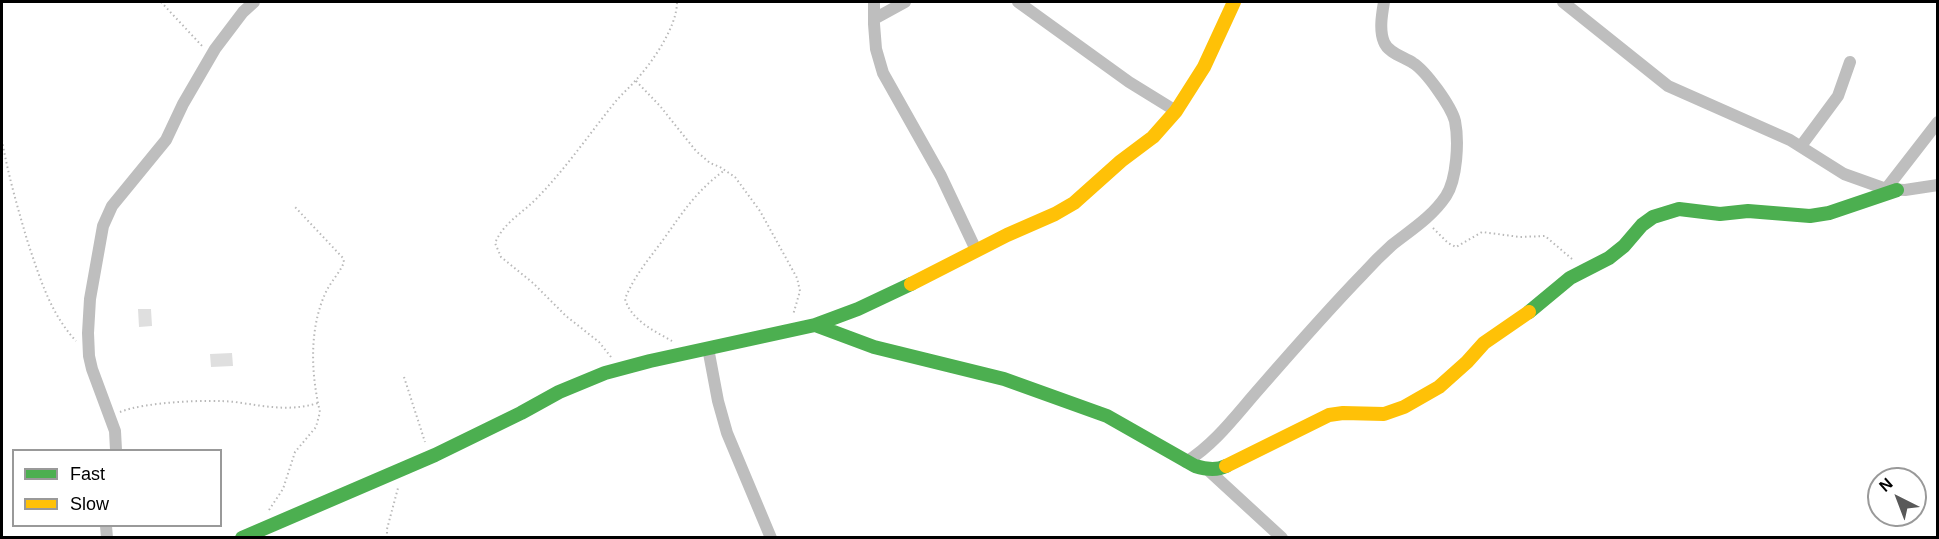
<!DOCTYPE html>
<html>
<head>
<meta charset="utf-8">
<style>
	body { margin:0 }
	#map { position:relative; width:1939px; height:539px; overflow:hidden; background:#fff; font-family:Arial,sans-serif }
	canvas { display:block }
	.frame { position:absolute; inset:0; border:3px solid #000; pointer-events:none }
	.legend { position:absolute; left:12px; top:449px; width:210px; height:78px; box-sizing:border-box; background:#fff; border:2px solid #999; margin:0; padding:8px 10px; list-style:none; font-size:18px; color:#000 }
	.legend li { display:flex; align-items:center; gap:12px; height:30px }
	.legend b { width:30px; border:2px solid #999 }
	.north { position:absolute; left:1867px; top:467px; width:60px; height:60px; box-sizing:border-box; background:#fff; border:2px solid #999; border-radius:50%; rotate:318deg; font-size:16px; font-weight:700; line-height:24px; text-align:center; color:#000 }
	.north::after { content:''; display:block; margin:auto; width:21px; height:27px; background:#595959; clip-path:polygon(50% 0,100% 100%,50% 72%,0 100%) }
</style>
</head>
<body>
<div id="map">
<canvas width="1939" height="539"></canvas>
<div class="frame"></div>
<ul class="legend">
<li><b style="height:8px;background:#4caf50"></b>Fast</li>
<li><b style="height:8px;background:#ffc107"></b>Slow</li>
</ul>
<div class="north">N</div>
</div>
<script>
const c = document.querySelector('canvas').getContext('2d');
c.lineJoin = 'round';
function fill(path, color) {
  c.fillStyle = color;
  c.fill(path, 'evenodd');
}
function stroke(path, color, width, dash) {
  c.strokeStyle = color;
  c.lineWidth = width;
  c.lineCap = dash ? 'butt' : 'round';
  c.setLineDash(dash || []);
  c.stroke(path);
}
fill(new Path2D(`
	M138 309H151L152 326 139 327Z
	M232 353 233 366 211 367 210 354Z`), '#dfdfdf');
stroke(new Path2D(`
	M161 2 203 47
	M636 81 660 106 696 151 710 163 720 167 735 177 760 211 797 278 800 291 793 315
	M2 140C8 175 18 209 28 243 40 278 50 313 76 341
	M1433 228 1448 243 1456 247 1482 232 1520 237 1545 236 1572 259
	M672 341C654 331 631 320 625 299 634 276 649 259 663 240 683 212 696 191 725 170
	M611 357 599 342 566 316 533 283 501 257 495 243C504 222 523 213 538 197 567 167 590 133 616 101 622 94 629 88 635 81 652 63 677 27 677 2
	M404 377 425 442
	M120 412C144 402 209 399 235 402 264 406 289 412 318 403
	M269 510 283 489 295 452 316 427 320 412C311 374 309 330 325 294 330 282 340 273 344 262L343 258 295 207
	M387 538V529L398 488`), '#b9b9b9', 2, [1.5, 3]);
stroke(new Path2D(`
	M874 2V24L876 49 883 73 941 176 976 250
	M1018 2 1129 82 1176 111
	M1563 2 1668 86 1790 140 1844 174 1886 189 1905 190 1938 185
	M874 19 905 2
	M1801 146 1838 96 1850 62
	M1886 189 1938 122
	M708 348 718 401 727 433 771 538
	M116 450 115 431 92 369 89 356 88 333 90 299 103 226 112 206 166 140 183 104 215 49 243 12 254 2
	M1186 462C1216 443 1236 415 1259 389 1293 350 1327 311 1363 274 1372 264 1382 254 1392 245 1411 230 1432 217 1446 196 1457 179 1459 141 1455 121 1451 106 1426 71 1413 63 1404 57 1388 53 1384 42 1379 30 1382 14 1384 2
	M1207 469 1282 538
	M106 526 107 538`), '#bebebe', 12);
stroke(new Path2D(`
	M1529 312 1570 278 1609 258 1624 246 1642 225 1653 217 1679 209 1720 214 1748 211 1810 216 1829 213 1897 190
	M815 325 874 347 1004 379 1107 416 1195 466C1205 469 1216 471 1226 466
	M242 538 435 455 521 413 559 392 605 373 650 361 815 325 858 309 911 284`), '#4caf50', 14);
stroke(new Path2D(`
	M911 284 1007 235 1055 214 1074 203 1121 161 1153 137 1176 111 1204 67 1234 2
	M1226 466 1329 415 1343 413 1384 414 1404 407 1439 387 1467 362 1484 343 1529 312`), '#ffc107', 14);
</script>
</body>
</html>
